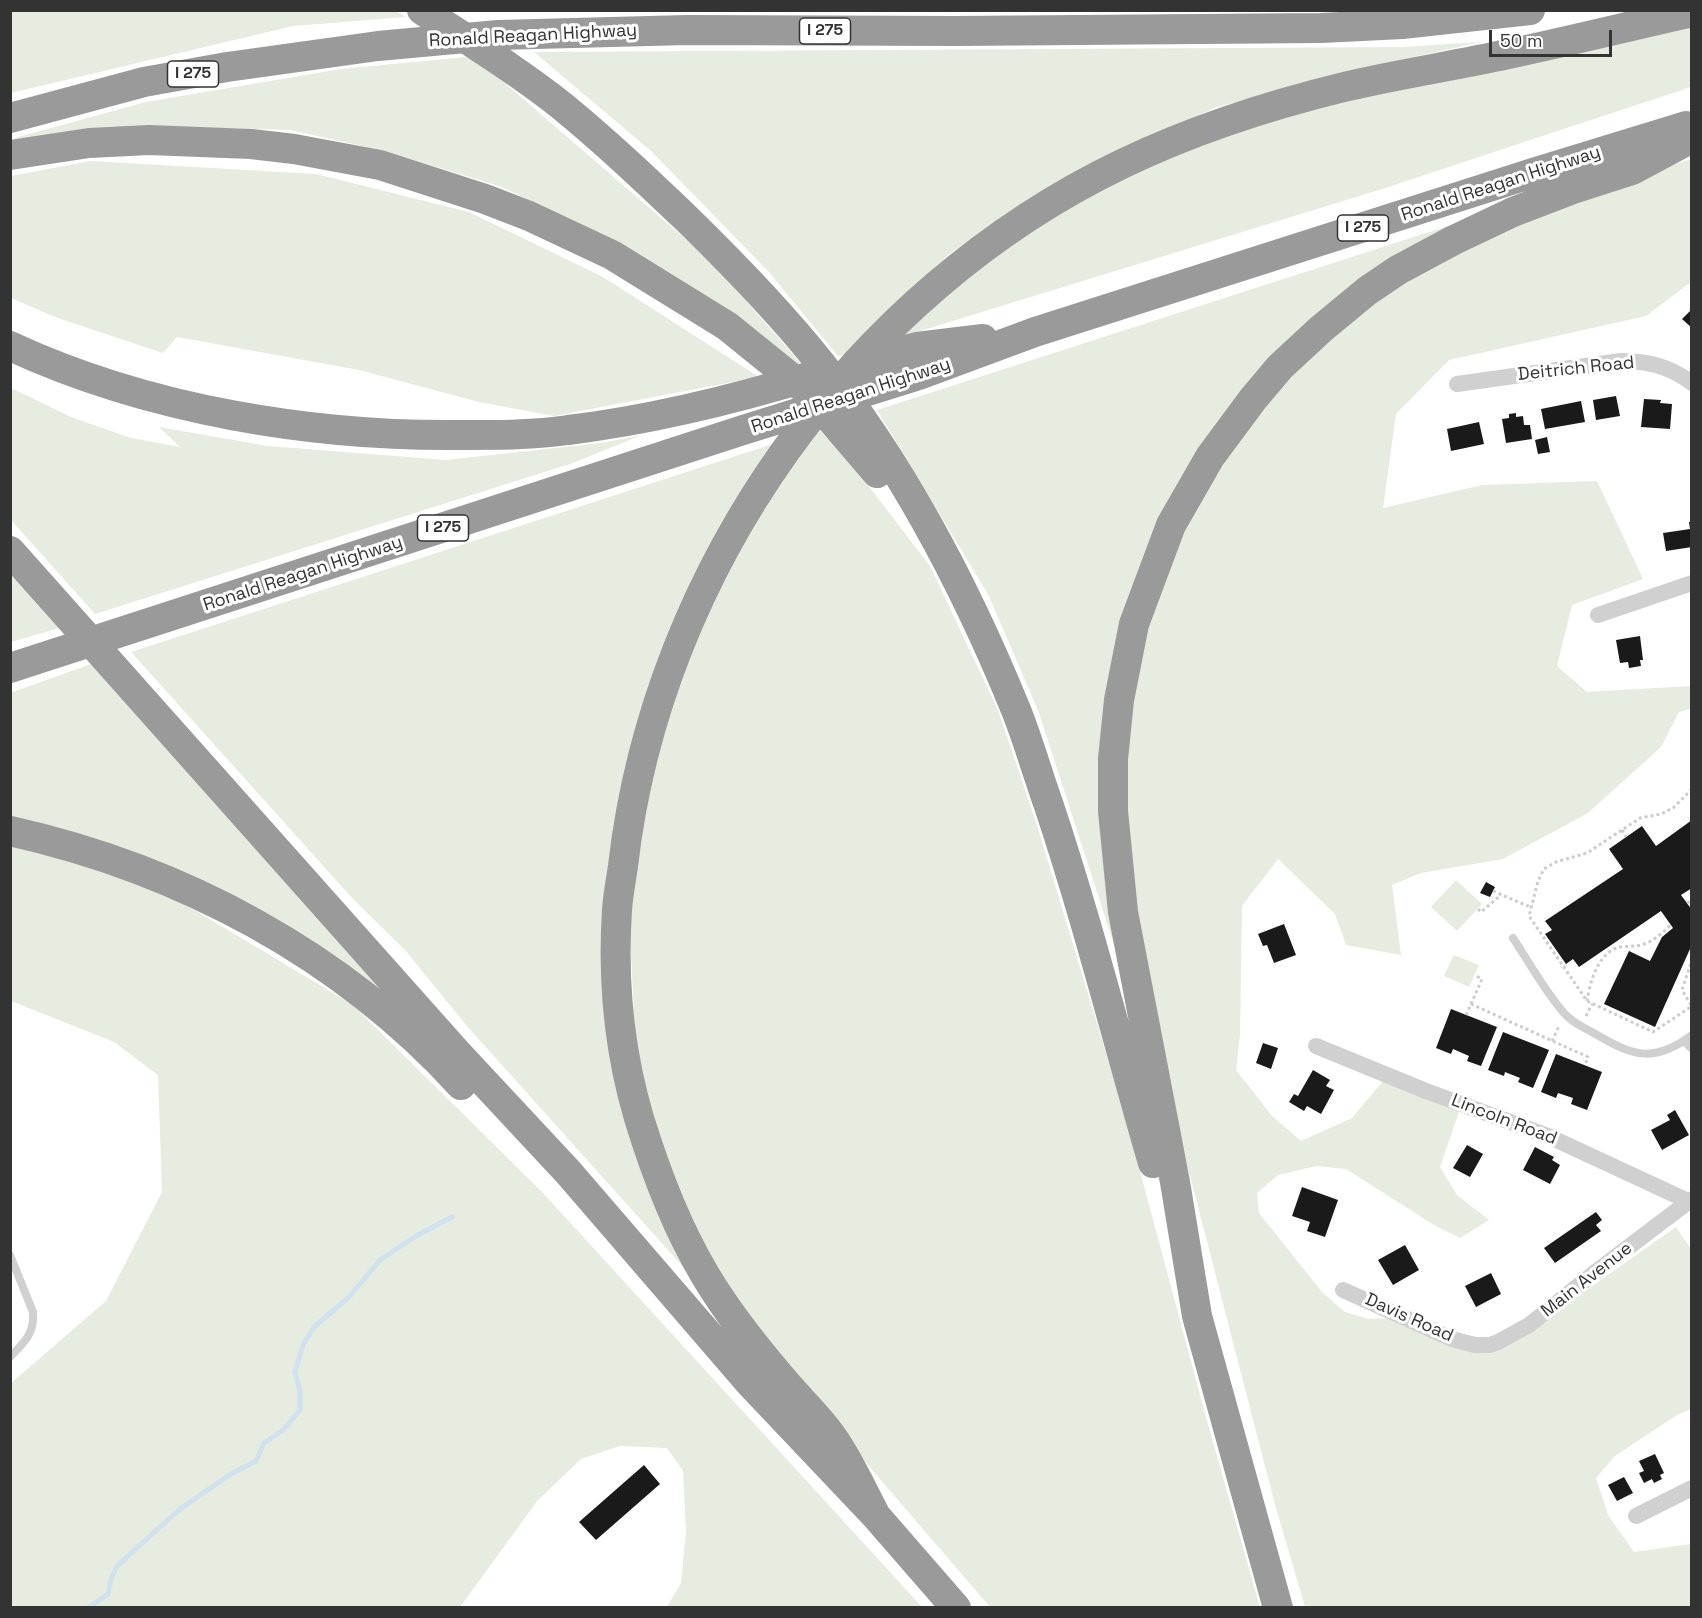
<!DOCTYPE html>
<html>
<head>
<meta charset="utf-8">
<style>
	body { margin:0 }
	#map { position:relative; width:1702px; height:1618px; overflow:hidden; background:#fff; font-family:"Space Grotesk",sans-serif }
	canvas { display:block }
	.frame { position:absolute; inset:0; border:12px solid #333; pointer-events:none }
	.scale { position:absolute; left:1489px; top:30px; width:123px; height:27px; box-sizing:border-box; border:3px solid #333; border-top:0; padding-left:8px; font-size:18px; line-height:21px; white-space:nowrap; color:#333; -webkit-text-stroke:4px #fff; paint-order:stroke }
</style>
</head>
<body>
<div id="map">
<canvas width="1702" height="1618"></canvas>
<div class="frame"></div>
<div class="scale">50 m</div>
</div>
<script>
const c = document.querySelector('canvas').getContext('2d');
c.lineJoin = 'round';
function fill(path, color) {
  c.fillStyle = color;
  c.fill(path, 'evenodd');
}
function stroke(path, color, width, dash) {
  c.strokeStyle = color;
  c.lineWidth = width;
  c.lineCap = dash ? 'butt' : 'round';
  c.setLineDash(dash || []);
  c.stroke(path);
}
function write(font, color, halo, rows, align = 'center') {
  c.font = font + ' "Space Grotesk",sans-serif';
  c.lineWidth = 6;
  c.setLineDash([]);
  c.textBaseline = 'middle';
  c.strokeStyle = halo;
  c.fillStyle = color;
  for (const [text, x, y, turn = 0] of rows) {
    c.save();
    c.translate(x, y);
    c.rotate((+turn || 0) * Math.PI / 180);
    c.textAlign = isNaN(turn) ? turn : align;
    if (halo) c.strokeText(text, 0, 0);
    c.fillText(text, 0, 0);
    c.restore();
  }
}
fill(new Path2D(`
	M394 10 406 17 293 26 11 93V11Z
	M1691 27V87L1382 189 894 339 1034 223 1200 141 1369 91Z
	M1481 42 1409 58 1217 107 1071 174 948 255 852 353 838 356 769 272 651 151 534 52 1403 47Z
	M466 57 485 66 711 261 803 366 793 367 633 251 578 223 499 186 385 151 290 130 151 126 11 139 146 102 341 69Z
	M1691 159V282L1646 316 1449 360 1396 414 1383 508 1482 485 1597 481 1643 579 1572 605 1557 666 1587 692 1691 686V709L1679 712 1661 747 1588 813 1503 859 1421 873 1392 885 1401 955 1346 945 1335 914 1278 859 1242 906 1240 1035 1236 1070 1272 1116 1301 1141 1352 1118 1383 1081 1460 1109 1440 1167 1457 1195 1489 1220 1460 1238 1434 1225 1346 1169 1316 1166 1278 1175 1257 1193 1259 1213 1322 1292 1345 1312 1369 1319 1392 1318 1460 1349 1514 1341 1676 1227 1691 1249V1409L1677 1415 1615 1456 1596 1478 1608 1515 1634 1552 1691 1544V1607H1305L1274 1501 1188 1168 1162 1048 1128 858 1125 759 1139 660 1162 579 1187 522 1261 405 1319 343 1402 279 1584 195Z
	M90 161 316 174 469 212 603 277 759 377 554 416 479 402 359 370 177 337 163 353 55 317 11 298V176Z
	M1451 225 1300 329 1124 620 1118 957 1039 713 989 596 877 410Z
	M11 388 71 417 131 438 180 447 159 427 268 446 446 460 601 443 642 435 573 463 95 614 11 520Z
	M819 430 854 467 930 566 998 710 1036 822 1126 1119 1207 1421 1260 1607H990L885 1485 778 1357 705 1252 649 1116 636 1054 629 913 651 760 729 556 800 449Z
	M776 443 713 540 688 588 643 709 608 1005 702 1288 466 1025 406 951 353 899 131 652Z
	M10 573 59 628 11 642Z
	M91 664 401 1011 340 962 11 819 10 693Z
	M11 842 168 894 353 1005 544 1194 922 1607H667L681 1583 686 1532 683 1471 667 1448 620 1446 581 1459 538 1500 460 1607H11L10 1384 106 1301 162 1192 158 1075 114 1042 11 1001Z
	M1456 880 1482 904 1457 931 1431 907Z
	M1454 955 1479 965 1469 987 1444 976Z`), '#e6ecdf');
stroke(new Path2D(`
	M88 1608 108 1594 111 1579 117 1566 180 1509 231 1474 256 1461 264 1443 283 1430 300 1410V1391L295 1372 303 1345 314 1327 349 1297 380 1260 416 1236 452 1217`), '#cfe2ee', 5);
fill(new Path2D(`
	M1692 309V328L1682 319Z
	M1616 396 1620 416 1596 420 1593 400Z
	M1644 399 1661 400 1660 403 1672 404 1670 429 1641 427Z
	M1581 401 1585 422 1545 429 1541 409Z
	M1516 413V417L1523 416 1524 425H1530L1532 439 1506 443 1502 419 1509 418V414Z
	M1479 422 1484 444 1451 451 1447 429Z
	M1547 437 1550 452 1538 454 1535 440Z
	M1692 521V547L1666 551 1663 533 1690 529 1689 522Z
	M1640 636 1643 660H1640L1641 666 1629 668 1628 662 1620 663 1616 640Z
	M1692 820V888L1681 895 1692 910V951L1690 949 1655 1027 1604 1004 1629 951 1650 961 1662 937 1673 928 1661 911 1579 967 1573 959 1566 964 1545 934 1552 930 1545 921 1623 869 1609 849 1642 826 1656 846Z
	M1486 882 1495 887 1490 897 1480 893Z
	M1284 924 1296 955 1274 963 1267 945 1263 946 1258 934Z
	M1451 1009 1497 1027 1481 1066 1467 1061 1469 1056 1453 1049 1451 1054 1436 1048Z
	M1503 1032 1549 1050 1533 1088 1518 1082 1520 1078 1505 1072 1504 1076 1488 1070Z
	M1263 1043 1278 1048 1271 1069 1256 1063Z
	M1556 1054 1602 1072 1587 1110 1571 1104 1573 1098 1558 1093 1556 1098 1541 1092Z
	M1313 1070 1330 1080 1326 1086 1334 1090 1321 1114 1307 1106 1304 1111 1289 1102 1294 1094 1298 1096Z
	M1675 1110 1689 1135 1662 1150 1651 1130 1670 1120 1667 1115Z
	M1467 1145 1483 1154 1470 1177 1453 1168Z
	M1535 1147 1554 1157 1552 1160 1560 1165 1550 1184 1523 1170Z
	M1302 1187 1338 1200 1325 1237 1307 1231 1310 1222 1292 1216Z
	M1596 1212 1602 1220 1596 1225 1601 1231 1555 1263 1544 1248Z
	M1405 1245 1419 1270 1393 1285 1378 1260Z
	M1491 1273 1501 1294 1476 1307 1465 1286Z
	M1655 1454 1664 1473 1660 1475 1662 1479 1654 1483 1652 1479 1644 1483 1639 1473 1644 1471 1639 1461Z
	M644 1465 660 1484 596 1540 579 1522Z
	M1624 1477 1633 1493 1617 1501 1608 1485Z`), '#1a1a1a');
stroke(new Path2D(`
	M1692 789 1673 808 1661 814 1640 818 1587 853 1556 862 1544 869 1538 881 1529 916 1587 1001 1653 1032 1692 1006
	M1622 830 1626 837
	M1493 891 1530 907
	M1687 903 1692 900
	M1478 909 1481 912 1501 895
	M1587 1001C1590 982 1598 952 1620 947 1628 946 1636 947 1644 944 1654 941 1663 932 1671 925
	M1471 1004 1482 979 1476 976
	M1691 1005 1682 990 1692 960
	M1466 1015 1471 1004 1588 1057 1585 1065
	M1586 1016 1592 1004
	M1552 1041 1559 1026`), '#cdcdcd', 3, [3, 3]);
stroke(new Path2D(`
	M1513 938C1529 962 1546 993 1565 1014 1571 1022 1583 1027 1592 1032 1631 1055 1652 1065 1692 1035
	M1684 1041 1692 1049
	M10 1255 33 1312C35 1333 24 1343 10 1357`), '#d0d0d0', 8);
stroke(new Path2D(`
	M1457 384 1621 361C1648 361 1669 366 1692 383
	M1598 615 1692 583
	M1316 1046 1426 1091 1548 1136 1688 1201
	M1343 1290 1452 1339 1475 1345H1490L1498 1342 1529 1325 1593 1274 1692 1199
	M1636 1516 1692 1488`), '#d0d0d0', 16);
stroke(new Path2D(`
	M422 10C469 41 518 71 562 106 606 142 647 181 688 220 735 266 781 313 822 365 903 467 967 590 1016 710 1028 740 1037 772 1048 803 1088 922 1118 1043 1153 1163
	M10 118 144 82 227 67 378 46 498 35 687 30 957 31 1321 28 1402 24 1530 10
	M10 155 89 143 149 140 251 144 294 149 380 165 485 199 529 216 612 255 727 326 805 389 877 473
	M10 346C148 410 314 437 464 435 499 435 534 435 568 430 650 420 732 400 811 376
	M857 363 917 347 983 339
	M10 551 457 1053 568 1172 750 1383 876 1516 956 1608
	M10 668 740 431 919 375 1035 332 1536 172 1686 126
	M10 831C181 869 342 955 461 1085
	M876 1516C862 1490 850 1462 833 1438 821 1420 804 1404 790 1388 763 1357 737 1325 715 1291 685 1245 663 1192 646 1140 621 1067 612 987 617 910 618 895 621 880 623 866 657 569 854 292 1124 163 1193 130 1270 105 1344 87 1398 74 1453 66 1508 54 1569 41 1630 26 1692 12
	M1278 1608 1197 1316 1175 1182 1123 912 1113 811V759L1119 700 1134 624 1171 525 1210 457 1253 399 1280 367 1321 329 1367 291 1398 270 1454 240 1513 212 1573 189 1632 170 1692 138`), '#9a9a9a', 30);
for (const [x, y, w] of [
	[825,31,51],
	[193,74,51],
	[1363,228,51],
	[443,528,51]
]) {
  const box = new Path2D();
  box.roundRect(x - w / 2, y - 13, w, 26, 4.5);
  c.fillStyle = '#fff';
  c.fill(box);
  stroke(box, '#333', 1.5);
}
write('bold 16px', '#333', null, [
	["I 275",825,31],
	["I 275",193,74],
	["I 275",1363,228],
	["I 275",443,528]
]);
write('18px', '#333', '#fff', [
	["Ronald Reagan Highway",533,36,-3],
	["Ronald Reagan Highway",1501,184,-18],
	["Deitrich Road",1576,369,-6],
	["Ronald Reagan Highway",851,396,-18],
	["Ronald Reagan Highway",303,574,-18],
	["Lincoln Road",1504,1120,21],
	["Main Avenue",1587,1280,-38],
	["Davis Road",1409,1318,24]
]);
</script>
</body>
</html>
